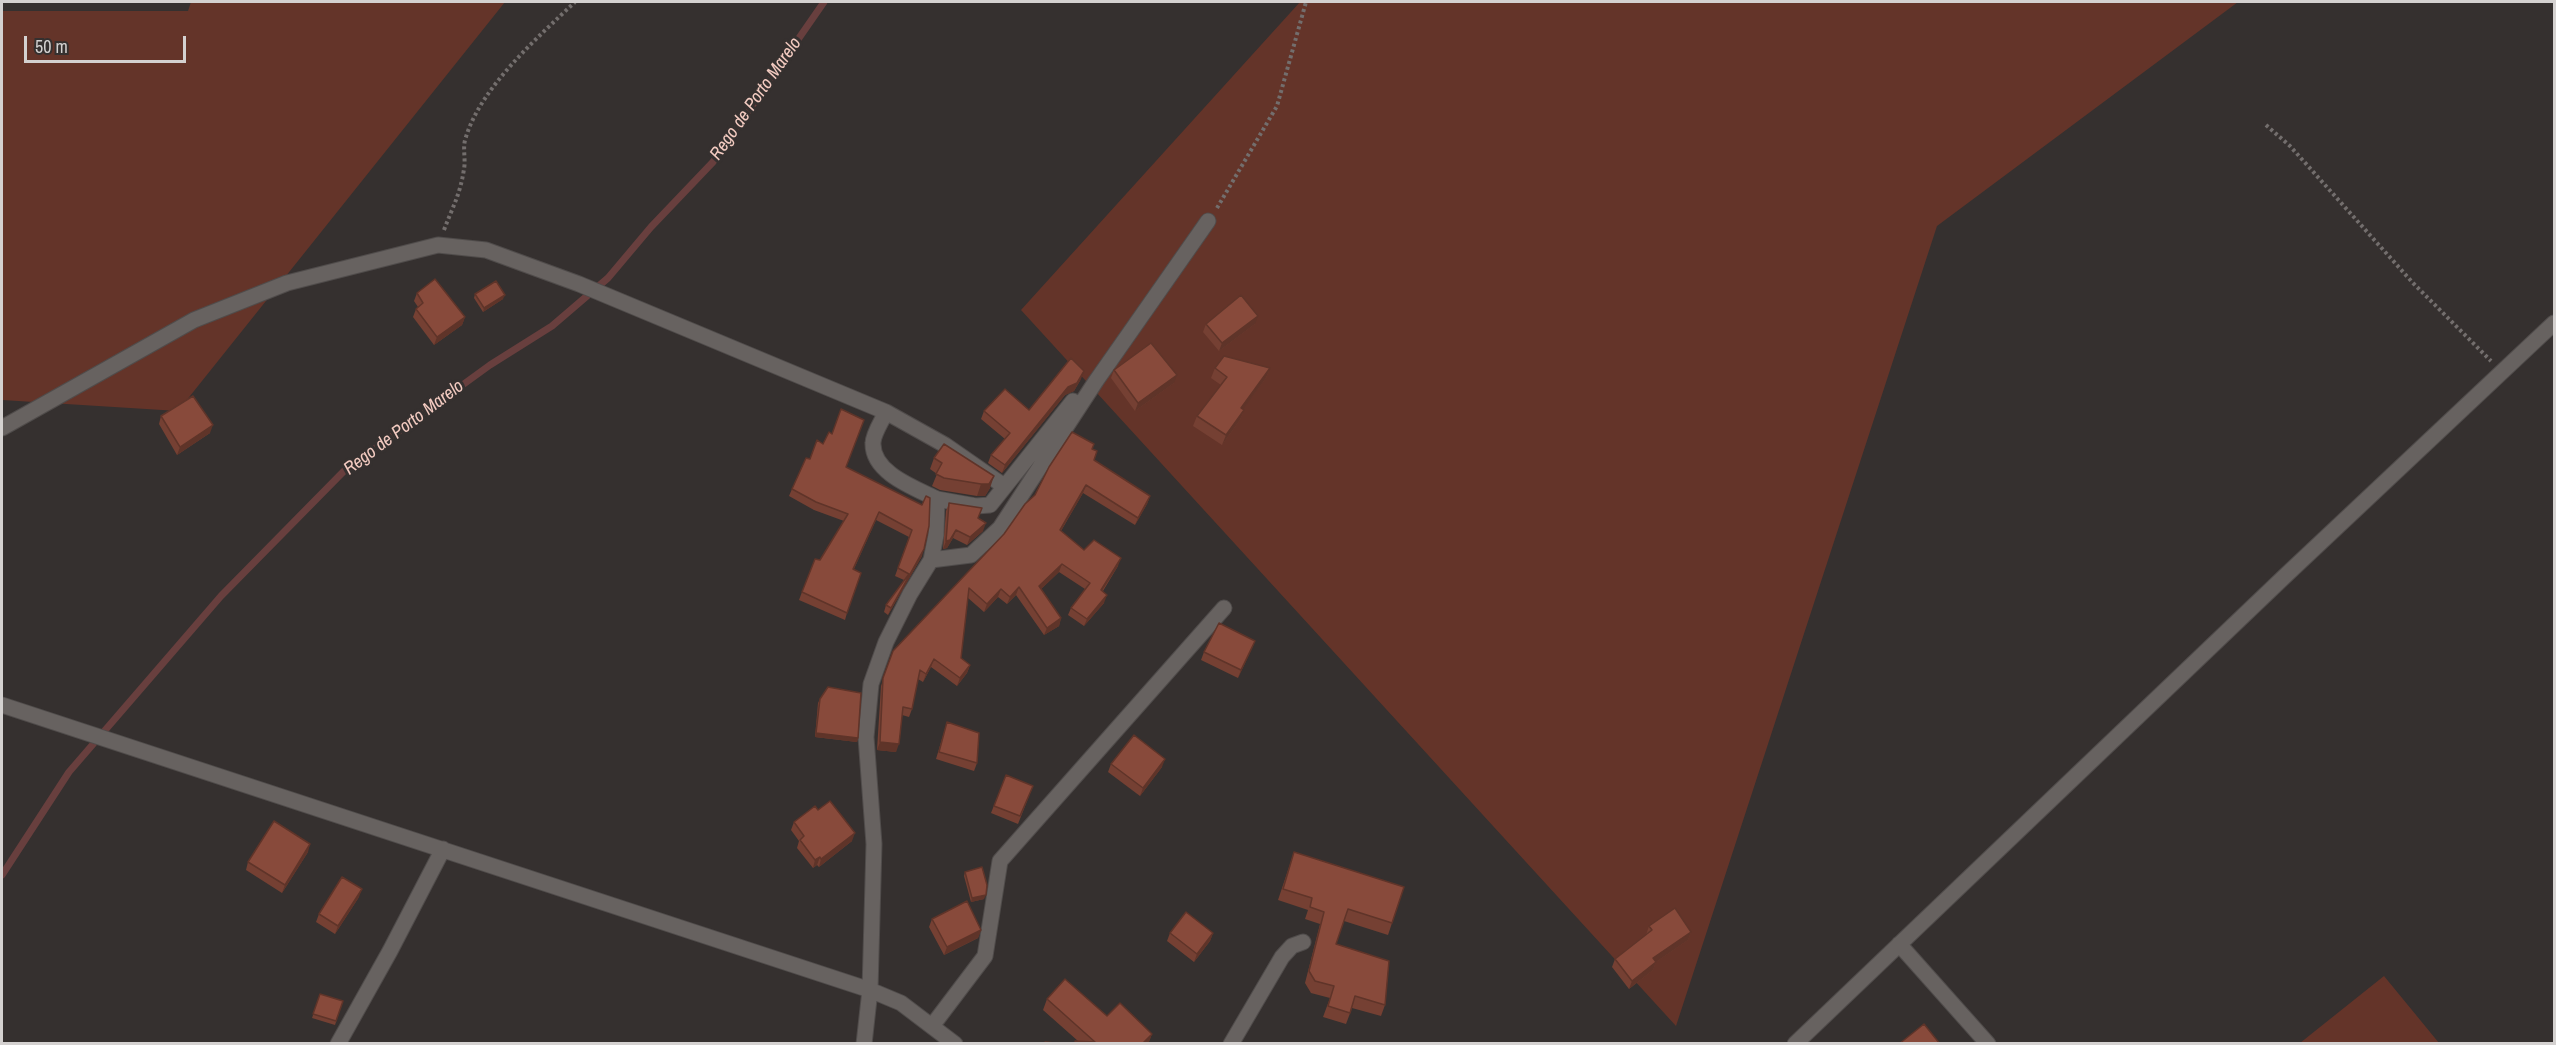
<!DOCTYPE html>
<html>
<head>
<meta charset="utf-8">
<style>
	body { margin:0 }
	#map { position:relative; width:2556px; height:1045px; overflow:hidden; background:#35302f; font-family:"Archivo Narrow",sans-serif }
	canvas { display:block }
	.frame { position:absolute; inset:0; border:3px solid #d4d1d0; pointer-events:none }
	.scale { position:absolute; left:24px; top:36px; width:162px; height:27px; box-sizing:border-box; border:3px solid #d4d1d0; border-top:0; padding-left:8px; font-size:18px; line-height:21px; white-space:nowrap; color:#d4d1d0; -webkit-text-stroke:4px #35302f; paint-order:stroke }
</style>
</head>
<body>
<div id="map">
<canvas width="2556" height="1045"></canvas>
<div class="frame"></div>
<div class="scale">50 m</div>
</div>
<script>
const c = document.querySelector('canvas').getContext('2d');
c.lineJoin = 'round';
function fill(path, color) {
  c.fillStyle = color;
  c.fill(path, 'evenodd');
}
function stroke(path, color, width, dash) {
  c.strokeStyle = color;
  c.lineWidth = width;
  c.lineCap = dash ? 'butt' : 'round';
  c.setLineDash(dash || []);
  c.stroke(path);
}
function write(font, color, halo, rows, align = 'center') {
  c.font = font + ' "Archivo Narrow",sans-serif';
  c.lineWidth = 6;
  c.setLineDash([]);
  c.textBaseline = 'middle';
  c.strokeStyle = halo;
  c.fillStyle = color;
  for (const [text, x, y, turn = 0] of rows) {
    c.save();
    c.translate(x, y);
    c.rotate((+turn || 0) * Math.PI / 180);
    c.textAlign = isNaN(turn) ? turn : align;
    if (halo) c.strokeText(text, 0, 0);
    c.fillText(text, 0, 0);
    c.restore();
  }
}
fill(new Path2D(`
	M191 2H505L178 411 2 400V11H188Z
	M1300 2H2238L1937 226 1676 1026 1021 310Z
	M2384 976 2439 1043H2300Z`), '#643429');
stroke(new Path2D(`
	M2 875 69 772 221 596 344 471 490 365 552 326 608 278 651 227 713 162 824 2`), '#683f3e', 7);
const minor = new Path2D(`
	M2 428 194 320 287 283 438 245 486 250 579 284 886 412 945 445 1004 486
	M937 499 976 506 990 505 1073 401
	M931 560 971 555 1000 528 1096 381 1208 221
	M2 705 870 990 901 1003 955 1044
	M1899 944 1988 1044
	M932 1026 985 956 1000 861 1224 608
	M338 1044 390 951 443 849
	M864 1044 870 990 874 844 866 737 871 684 886 642 910 594 931 560 936 535 937 499C915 488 872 473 873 443 873 434 882 421 886 412
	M1231 1044 1282 957 1292 946 1303 942
	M1795 1044 2285 576 2554 323`);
stroke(minor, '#504c4b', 17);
stroke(new Path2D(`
	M2266 125 2290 146 2413 283 2491 361
	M1217 208 1277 106 1306 2
	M444 230C453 206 460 195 464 169 466 159 462 147 466 137 481 87 538 37 575 2`), '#736e6d', 4, [3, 3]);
stroke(minor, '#676260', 15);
fill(new Path2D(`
	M417 293 465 317 462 325 434 345 413 317 416 309 418 307 414 301Z
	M475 294 503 299 483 312 474 298Z
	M1206 324H1255L1219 351 1203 332Z
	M1215 368H1270L1266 378 1243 409 1244 410 1240 420 1222 445 1193 426 1197 416 1221 385 1211 378Z
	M1114 370 1174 383 1135 411 1111 378Z
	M1081 379 1074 391 1065 395 1002 473 988 463 991 455 1005 439 981 419 984 411 1029 410Z
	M161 416 210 433 177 455 159 424Z
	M1092 449 1094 460 1150 496 1147 504 1135 525 1083 493 1061 531 1084 550 1118 566 1103 591 1104 603 1084 626 1068 615 1071 608 1085 589 1059 572 1041 589 1061 618 1059 626 1044 635 1016 595 1007 604 998 597 984 612 968 598 961 658 970 665 967 673 957 686 931 667 923 682 918 679 912 709 909 717 902 715 896 752 877 750 881 686 893 651Z
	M934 458 990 488 985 496H977L940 490 932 486 937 474 930 469Z
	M846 467 922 505V556L888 615 884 612 886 605 904 580 895 576 909 537 876 520 854 569 847 613 845 620 799 600 802 592 820 560 844 521 814 510 789 496 792 489Z
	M949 503 978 518 983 531 967 545 953 538 947 548 943 549 946 511Z
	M1255 641 1238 678 1201 660 1204 652Z
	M820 699 858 738 857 742 815 737 818 703Z
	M947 722 977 763 974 771 936 759Z
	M1111 764 1162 767 1140 796 1108 772Z
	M1006 775 1033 786 1018 824 991 813Z
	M818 810 852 841 819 867 817 865 813 868 797 848 799 841 791 830 794 822Z
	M308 852 282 893 246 870 248 862Z
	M1294 852 1392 923 1388 935 1344 921 1336 944 1385 1005 1381 1016 1352 1008 1346 1024 1323 1017 1330 998 1311 993 1305 983 1320 924 1305 919 1308 910 1278 900Z
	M965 872 984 899 971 902 964 876Z
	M359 897 335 934 316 922 319 914Z
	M932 919 981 930 978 938 944 955 929 927Z
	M1649 926 1691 932 1688 940 1656 962 1653 970 1629 989 1612 967 1615 959 1646 935Z
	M1170 933H1213L1210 941 1194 962 1167 941Z
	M320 994 343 1001 335 1025 312 1018Z
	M1047 999 1107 1016 1152 1034 1148 1044H1074L1075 1041H1078L1043 1010Z`), '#754033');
fill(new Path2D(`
	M505 295 503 299 483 312 484 308Z
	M1258 316 1255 324 1219 351 1222 343Z
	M465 317 462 325 434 345 437 337Z
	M1270 368 1266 378 1237 418 1241 408Z
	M1084 371 1081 379 1074 391 1065 395 1002 473 1005 465 1068 387Z
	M1177 375 1174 383 1135 411 1138 403Z
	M1244 410 1240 420 1222 445 1226 435Z
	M213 425 210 433 177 455 180 447Z
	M994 476 990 488 985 496H977L981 484Z
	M1086 485 1083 493 1057 537 1060 530Z
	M1150 496 1147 504 1135 525 1138 518Z
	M879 512 876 520 850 577 853 569Z
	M986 523 983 531 967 545 970 537Z
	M956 530 953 538 947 548 943 549 946 541Z
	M924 549 922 556 888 615 891 608Z
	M1121 558 1118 566 1098 597 1101 590Z
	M1062 564 1059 572 1036 594 1039 586Z
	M1019 587 1016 595 1007 604 1010 597Z
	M1001 589 998 597 984 612 987 604Z
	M1107 595 1104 603 1084 626 1087 619Z
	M1061 618 1059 626 1044 635 1047 628Z
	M1255 641 1252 649 1238 678 1241 670Z
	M934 659 931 667 923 682 926 674Z
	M970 665 967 673 957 686 960 678Z
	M816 733 858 738 857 742 815 737Z
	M880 742 899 744 896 752 877 750Z
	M1165 759 1162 767 1140 796 1143 788Z
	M855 833 852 841 819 867 821 859Z
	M310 844 308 852 282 893 285 885Z
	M820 857 817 865 813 868 815 860Z
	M362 889 359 897 335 934 338 926Z
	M986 895 984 899 971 902 972 898Z
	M981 930 978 938 944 955 947 947Z
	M1691 932 1688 940 1656 962 1653 970 1629 989 1632 981 1653 958Z
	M1213 933 1210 941 1194 962 1197 954Z
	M1152 1034 1148 1044H1142Z`), '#5f3429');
const building = new Path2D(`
	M435 279 465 317 437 337 416 309 423 303 417 293Z
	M496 281 505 295 484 308 475 294Z
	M1241 295 1258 316 1222 343 1206 324Z
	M1151 343 1177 375 1138 403 1114 370Z
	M1224 356 1270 368 1241 408 1244 410 1226 435 1197 416 1227 377 1215 368Z
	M1071 358 1084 371 1077 383 1068 387 1005 465 991 455 1010 433 984 411 1005 389 1029 410Z
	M193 396 213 425 180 447 161 416Z
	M841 409 864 420 846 467 922 505 926 496 930 498 929 526 924 549 891 608 886 605 909 574 898 568 912 530 879 512 853 569 861 573 847 613 802 592 815 559 820 560 848 514 816 502 792 489 806 458 810 459 817 440 823 444 829 432 832 434Z
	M1072 432 1094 444 1092 449 1097 451 1094 460 1150 496 1138 518 1086 485 1060 530 1084 550 1094 540 1121 558 1101 590 1107 595 1087 619 1071 608 1090 583 1062 564 1039 586 1061 618 1047 628 1019 587 1010 597 1001 589 987 604 969 588 961 658 970 665 960 678 934 659 926 674 920 670 912 709 903 707 899 744 880 742 883 678 893 651 1004 534 1025 504 1035 495 1049 467Z
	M944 444 994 476 989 484H981L944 478 936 474 942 463 934 458Z
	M949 503 982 508 978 518 986 523 970 537 956 530 950 540 946 541Z
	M1219 623 1255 641 1241 670 1204 652Z
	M828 687 861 693 858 738 816 733 820 699Z
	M947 722 979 733 977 763 939 752Z
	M1134 735 1165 759 1143 788 1111 764Z
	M1006 775 1033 786 1020 816 994 806Z
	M830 801 855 833 821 859 820 857 815 860 800 840 804 836 794 822 815 806 818 810Z
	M274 821 310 844 285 885 248 862Z
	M1294 852 1404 887 1392 923 1348 909 1336 944 1389 961 1385 1005 1355 996 1350 1013 1328 1006 1334 986 1315 981 1309 971 1324 912 1310 907 1312 898 1283 889Z
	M982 867 987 885 986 895 972 898 965 872Z
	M342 877 362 889 338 926 319 914Z
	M967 901 981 930 947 947 932 919Z
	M1675 908 1691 932 1653 958 1656 962 1632 981 1615 959 1652 930 1649 926Z
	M1186 912 1213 933 1197 954 1170 933Z
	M1065 979 1107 1016 1120 1003 1152 1034 1142 1044H1078L1075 1041 1095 1042 1047 999Z
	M320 994 343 1001 336 1021 313 1014Z
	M1924 1024 1940 1044H1899Z
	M1045 1042 1065 1044H1044Z`);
fill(building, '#884a3b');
stroke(building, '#5f3429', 1.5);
write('italic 18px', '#f3cbc1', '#35302f', [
	["Rego de Porto Marelo",756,99,-55],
	["Rego de Porto Marelo",404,428,-37]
]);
</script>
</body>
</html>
